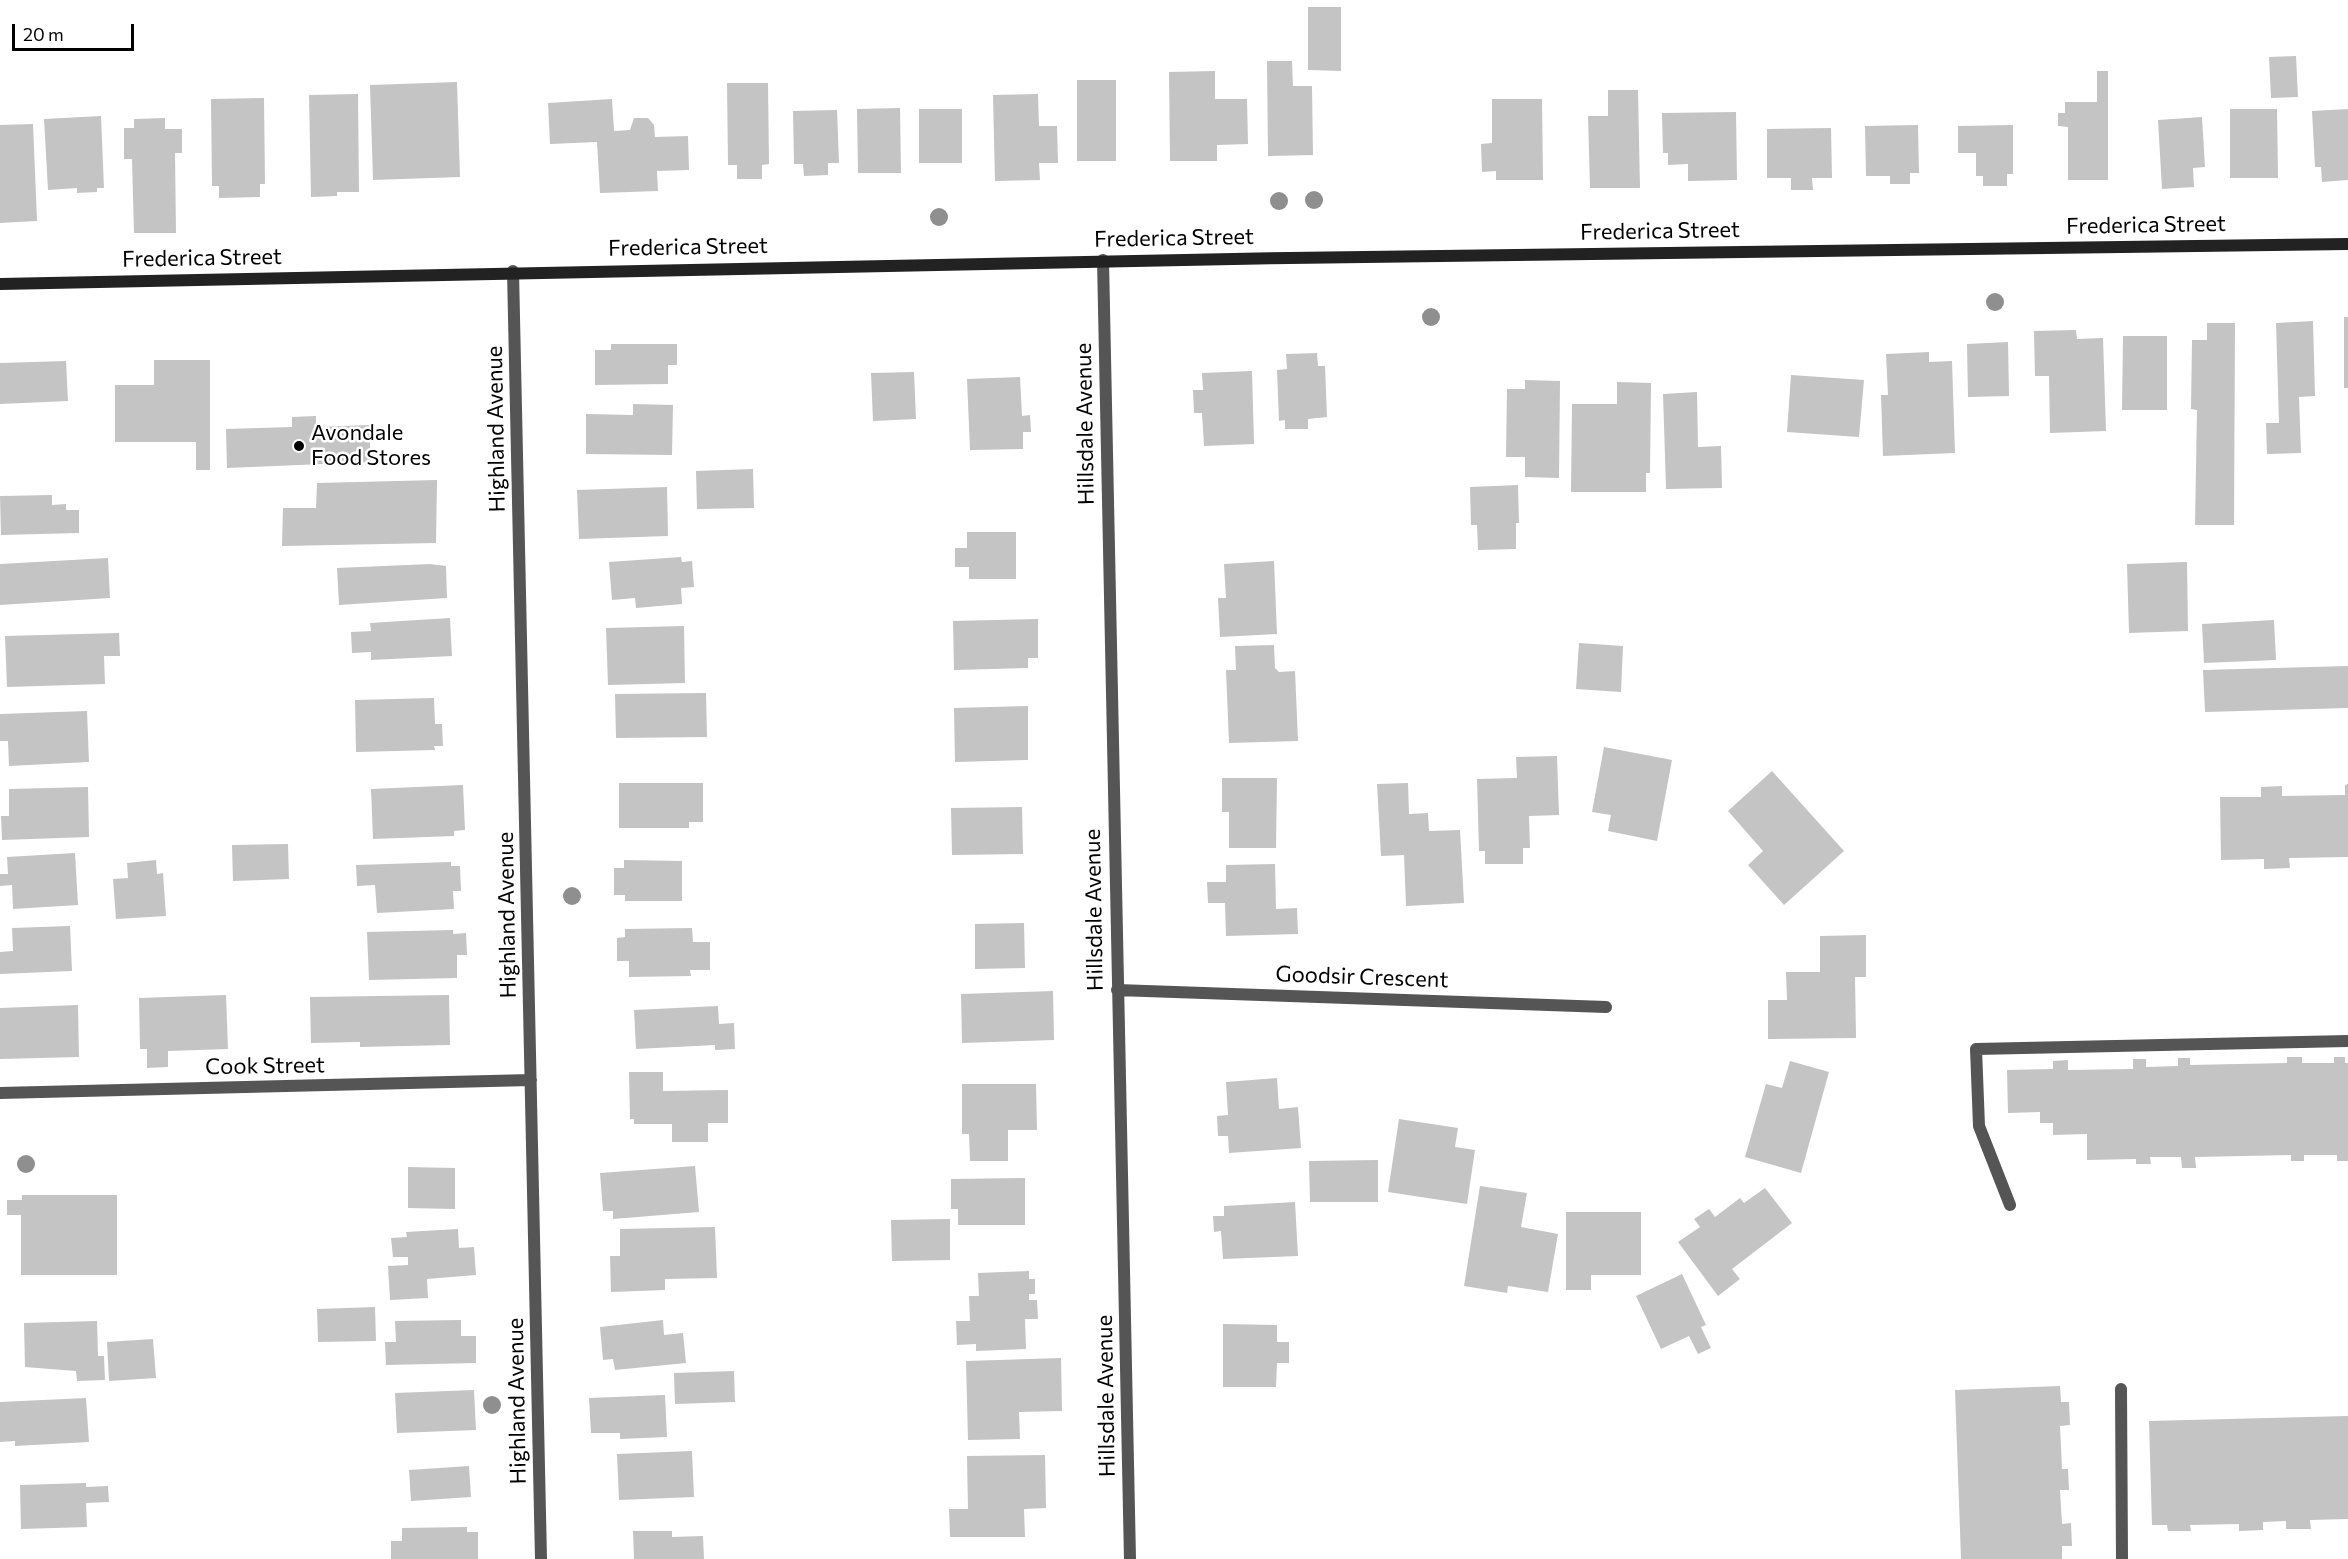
<!DOCTYPE html>
<html>
<head>
<meta charset="utf-8">
<style>
	body { margin:0 }
	#map { position:relative; width:2348px; height:1559px; overflow:hidden; background:#fff; font-family:Commissioner,sans-serif }
	canvas { display:block }
	.scale { position:absolute; left:12px; top:24px; width:122px; height:27px; box-sizing:border-box; border:3px solid #000; border-top:0; padding-left:8px; font-size:18px; line-height:21px; white-space:nowrap; color:#000; -webkit-text-stroke:4px #fff; paint-order:stroke }
</style>
</head>
<body>
<div id="map">
<canvas width="2348" height="1559"></canvas>
<div class="scale">20 m</div>
</div>
<script>
const c = document.querySelector('canvas').getContext('2d');
c.lineJoin = 'round';
function fill(path, color) {
  c.fillStyle = color;
  c.fill(path, 'evenodd');
}
function stroke(path, color, width, dash) {
  c.strokeStyle = color;
  c.lineWidth = width;
  c.lineCap = dash ? 'butt' : 'round';
  c.setLineDash(dash || []);
  c.stroke(path);
}
function write(font, color, halo, rows, align = 'center') {
  c.font = font + ' Commissioner,sans-serif';
  c.lineWidth = 5;
  c.setLineDash([]);
  c.textBaseline = 'middle';
  c.strokeStyle = halo;
  c.fillStyle = color;
  for (const [text, x, y, turn = 0] of rows) {
    c.save();
    c.translate(x, y);
    c.rotate((+turn || 0) * Math.PI / 180);
    c.textAlign = isNaN(turn) ? turn : align;
    if (halo) c.strokeText(text, 0, 0);
    c.fillText(text, 0, 0);
    c.restore();
  }
}
fill(new Path2D(`
	M1308 7H1341V71L1308 70Z
	M2296 56 2298 97 2271 98 2269 57Z
	M1267 61H1292L1293 86H1312L1313 155 1268 156Z
	M1215 71V99H1247L1248 144 1217 145V161H1170L1169 72Z
	M2097 71H2108V180H2068V127L2058 126V113H2065V102H2097Z
	M1077 80H1116V161H1077Z
	M457 82 460 177 373 180 370 85Z
	M727 83H768L769 164 762 165V179H737V165H728Z
	M1608 90H1638L1640 188H1590L1588 116H1608Z
	M358 94 359 192H337V196L311 197 309 95Z
	M1038 94 1039 126H1057L1058 163H1039L1040 180 995 181 993 95Z
	M264 98 265 184H260V197L219 198V186H212L211 99Z
	M612 99 614 131 630 130 634 118H648L654 125 655 137 688 136 689 170 657 171 658 191 600 193 597 142 550 144 548 103Z
	M1492 99H1542L1543 180H1496V171L1482 172 1481 144 1492 143Z
	M900 108 901 173H858L857 109Z
	M919 109H962V163H919Z
	M2230 109H2277L2278 178H2230Z
	M2348 109V180L2322 182 2321 167H2315L2312 111Z
	M837 110 839 163H828V175L804 176 803 164H794L793 111Z
	M1736 112 1737 180 1688 181V164L1668 165V153H1663L1662 113Z
	M101 116 104 188H97V192L77 193V188L48 190 44 119Z
	M2202 117 2205 167 2193 168 2194 187 2162 189 2158 120Z
	M165 118V129H182V153H175L176 233H134L132 159H124V128H134V119Z
	M33 124 37 221 0 223V125Z
	M1918 125 1919 173H1910V184H1890V176H1866L1865 126Z
	M2013 125V174H2007V186H1983V176H1976V153H1958V126Z
	M1831 128 1832 178H1812L1813 190H1791V178H1767V129Z
	M2344 317H2348V388H2344Z
	M2313 321 2315 396 2299 397 2301 453 2267 454 2266 423H2279L2276 323Z
	M2207 323H2235L2234 525H2195L2197 410 2191 409 2192 340H2207Z
	M2076 330 2077 339 2103 338 2106 431 2050 433 2049 376H2035L2034 331Z
	M2123 336H2167V410H2122Z
	M2008 342 2009 396 1968 397 1967 344Z
	M611 344H677V365H668V384L595 385V350H611Z
	M1929 352V362L1952 361 1955 453 1883 456 1881 395H1888L1886 354Z
	M1317 353 1318 366H1325L1327 417 1308 419V429H1285V420L1279 421 1277 370 1287 369 1286 354Z
	M154 360H210V470H196V442H115V385H154Z
	M66 361 68 401 0 404V363Z
	M1252 371 1254 444 1204 446 1202 413H1194L1193 390H1203L1202 373Z
	M914 372 916 419 873 421 871 373Z
	M1791 375 1864 380 1859 437 1787 432Z
	M1020 377 1022 416 1030 415 1031 432H1023V449L970 450 967 379Z
	M1525 380 1560 381 1559 478 1525 477V457H1506L1507 389H1525Z
	M1617 382 1651 383 1650 473H1646V492H1571L1572 404H1617Z
	M1697 392 1698 447 1721 446 1722 488 1666 489 1663 394Z
	M633 404 673 405 672 455 586 454V414L633 415Z
	M316 416V427L369 425 371 462 227 468 226 429 292 427V417Z
	M753 469 754 508 697 509 696 471Z
	M437 480 436 543 282 546 283 508H316L317 483Z
	M1518 485 1519 523H1516V549L1478 550 1477 525H1471L1470 487Z
	M667 487 668 536 579 539 577 490Z
	M52 495V505L66 504V510H79V533L1 535 0 496Z
	M967 532H1016V579H969V567H955V548H967Z
	M681 557 682 562 692 561 694 587 681 588 682 604 636 608 635 598 612 600 609 562Z
	M108 558 110 598 0 605V564Z
	M1274 561 1277 634 1220 637 1218 598H1226L1224 564Z
	M2187 562 2188 631 2129 633 2127 564Z
	M430 564 446 566 447 598 339 605 337 568Z
	M450 618 452 656 371 660V652L352 653 351 632 371 631 370 623Z
	M1038 619V658H1028V668L954 670 953 621Z
	M2274 620 2276 660 2204 663 2202 624Z
	M684 626 685 683 608 685 606 628Z
	M119 633 120 656H104L105 684 7 687 5 636Z
	M1579 643 1623 646 1621 692 1576 689Z
	M1274 645 1275 668 1279 672 1295 671 1298 741 1229 743 1226 670H1236L1235 646Z
	M2348 666V708L2205 712 2203 670Z
	M706 693 707 737 616 738 615 694Z
	M434 698 435 724H442L443 746H434L435 750 356 752 355 700Z
	M1028 706V760L955 762 954 708Z
	M87 711 89 762 9 766 8 741H0V714Z
	M1604 747 1672 760 1657 841 1608 831 1611 815 1592 812Z
	M1557 756 1559 815 1529 816 1530 848H1523V864H1485V851H1479L1477 779 1517 778 1516 757Z
	M1772 771 1844 851 1784 905 1748 865 1763 851 1728 811Z
	M1222 778H1277L1276 848H1229V812H1222Z
	M619 783H703V822H689V828H619Z
	M1408 783 1409 814 1428 813 1429 831 1460 830 1464 903 1406 906 1404 855 1381 856 1377 784Z
	M2348 784V857L2289 858 2290 868 2264 869V859L2221 860 2220 797H2261V787L2282 786V796L2345 795V785Z
	M463 785 465 830 454 831V836L373 839 371 789Z
	M88 787 89 837 2 840 1 816H9V789Z
	M1022 807 1023 854 952 855 951 808Z
	M288 844 289 879 233 881 232 845Z
	M75 853 78 905 13 909 12 885 0 886V874H8L7 857Z
	M156 860 157 874 163 873 166 916 116 919 113 879 128 878 127 863Z
	M624 860 682 861V901H625V895H614V868H624Z
	M451 862V866H460L461 891H453L454 909 377 913 375 885 357 886 356 865Z
	M1275 864 1276 909 1297 908 1298 934 1226 936 1225 903H1208L1207 882H1226V865Z
	M1024 923 1025 968 975 969V924Z
	M70 926 72 971 0 974V952L13 951 12 928Z
	M692 928 693 942H710V970H690L691 976 629 977V961H617V938L625 937V929Z
	M453 930V934L466 933 467 955H457V978L369 980 367 932Z
	M1866 935V977H1855L1856 1038 1768 1039V1000H1787L1786 972H1820V936Z
	M1053 991 1054 1040 962 1043 961 994Z
	M226 995 228 1049 168 1051V1067L147 1068V1049H140L139 998Z
	M449 995 450 1045 360 1047V1042L311 1043 310 997Z
	M78 1005 79 1057 0 1059V1008Z
	M718 1006 719 1024 734 1023 735 1049 715 1050V1045L636 1049 634 1010Z
	M2287 1057H2302V1063H2334V1057H2345V1063H2348V1161H2337V1155H2304V1161H2291V1155L2195 1157 2196 1168H2182L2181 1157H2150L2151 1164H2136V1159L2087 1160V1134L2053 1135V1123H2040V1112L2008 1113 2007 1070 2053 1069V1061L2068 1060V1070L2133 1069V1059H2146V1067L2178 1066V1058H2190V1065L2287 1063Z
	M1790 1061 1829 1072 1801 1173 1745 1157 1766 1084 1782 1088Z
	M629 1072H663V1091L728 1090V1123H708V1142H672V1124H634V1119H630Z
	M1277 1078 1279 1109 1298 1107 1301 1148 1229 1153 1228 1136H1218L1217 1116 1228 1115 1226 1082Z
	M962 1084H1036L1037 1130H1008V1161H970L969 1134H962Z
	M1399 1119 1458 1128 1455 1147 1475 1150 1467 1204 1388 1192Z
	M1378 1160V1202H1310L1309 1161Z
	M695 1166 699 1212 613 1219V1211H603L600 1173Z
	M408 1167 455 1168V1209L408 1208Z
	M1025 1178V1225H958V1209H951V1179Z
	M1480 1186 1527 1193 1521 1227 1558 1234 1548 1292 1508 1286 1507 1293 1464 1286Z
	M1765 1188 1792 1223 1732 1269 1740 1279 1718 1296 1678 1242 1700 1227 1694 1219 1709 1209 1715 1217 1740 1198 1744 1203Z
	M22 1195H117V1275H21V1215H7V1200H22Z
	M1295 1202 1298 1256 1223 1259 1221 1231 1214 1232 1213 1216H1224V1206Z
	M1566 1212H1641V1275H1591V1290H1566Z
	M950 1219V1260L892 1261 891 1220Z
	M715 1227 717 1278 665 1279V1290L611 1292 610 1256H620V1229Z
	M458 1229 459 1248 474 1247 476 1275 427 1279 428 1298 390 1300 388 1266 408 1265V1257H393L391 1238 407 1237 406 1232Z
	M1029 1271V1279H1035V1294H1029V1300H1037L1038 1319H1025L1026 1349 976 1351V1344L957 1345 956 1321H970L969 1296H979L978 1273Z
	M1682 1274 1706 1325 1701 1327 1711 1348 1698 1354 1689 1336 1661 1349 1636 1296Z
	M375 1307 376 1341 318 1342 317 1309Z
	M461 1320V1336H476V1363L386 1365 385 1342H396L395 1321Z
	M663 1320 664 1335 683 1333 686 1363 615 1370 613 1359 603 1360 600 1327Z
	M97 1321 98 1356H104L105 1380 77 1381 76 1371 25 1367 24 1323Z
	M1223 1324 1277 1325V1342H1289V1363H1277L1276 1387H1223Z
	M153 1339 156 1378 109 1381 107 1342Z
	M1061 1358 1062 1411 1019 1412 1020 1439 968 1440 966 1361Z
	M734 1371 735 1402 675 1404 674 1373Z
	M2060 1386 2061 1402H2069L2070 1425 2060 1426 2062 1469H2068L2069 1490H2060L2062 1524 2071 1523 2072 1546H2062V1559H1961L1955 1390Z
	M474 1390 476 1430 397 1433 395 1393Z
	M665 1395 667 1437 620 1439V1433H591L589 1398Z
	M86 1398 89 1442 15 1446V1441L0 1442V1402Z
	M2348 1416V1519L2310 1520 2311 1529H2286V1521L2263 1522V1530L2239 1531V1524L2190 1525 2191 1531H2168L2167 1525H2152L2149 1421Z
	M692 1451 694 1497 619 1500 617 1454Z
	M1045 1455 1046 1508 1024 1509 1025 1537H950L949 1509H968L967 1456Z
	M469 1466 471 1497 411 1501 409 1470Z
	M86 1483V1487L108 1486 109 1502 86 1503 87 1527 21 1529 20 1485Z
	M467 1527V1532H478V1559H391V1541H402V1528Z
	M633 1531H672V1537L703 1536 704 1559H634Z`), '#c4c4c4');
stroke(new Path2D(`
	M2010 1205 1979 1126 1976 1049 2348 1041
	M2121 1389 2122 1559`), '#555', 12);
stroke(new Path2D(`
	M1103 260 1130 1559
	M513 271 541 1559
	M1117 990 1606 1007
	M0 1093 531 1080`), '#555', 12);
stroke(new Path2D(`
	M0 284C783 264 1565 253 2348 244`), '#222', 12);
c.fillStyle = '#8f8f8f';
for (const [x, y] of [
	[1314,200],
	[1279,201],
	[939,217],
	[1995,302],
	[1431,317],
	[572,896],
	[26,1164],
	[492,1405]
]) {
  c.beginPath();
  c.arc(x, y, 9, 0, 2 * Math.PI);
  c.fill();
}
for (const [x, y, r, color] of [
	[299,446,6,"#000"]
]) {
  const dot = new Path2D();
  dot.arc(x, y, r, 0, 2 * Math.PI);
  c.fillStyle = color;
  c.fill(dot);
  stroke(dot, '#fff', 2);
}
write('22px', '#000', '#fff', [
	["Frederica Street",2146,225,-1],
	["Frederica Street",1660,231,-1],
	["Frederica Street",1174,238,-1],
	["Frederica Street",688,247,-1],
	["Frederica Street",202,258,-1],
	["Hillsdale Avenue",1085,424,-91],
	["Highland Avenue",496,429,-91],
	["Hillsdale Avenue",1094,910,-91],
	["Highland Avenue",507,915,-91],
	["Goodsir Crescent",1362,977,2],
	["Cook Street",265,1066,-1],
	["Hillsdale Avenue",1106,1396,-91],
	["Highland Avenue",517,1401,-91]
]);
write('22px', '#000', '#fff', [
	["Avondale",311,433],
	["Food Stores",311,458]
], 'left');
</script>
</body>
</html>
